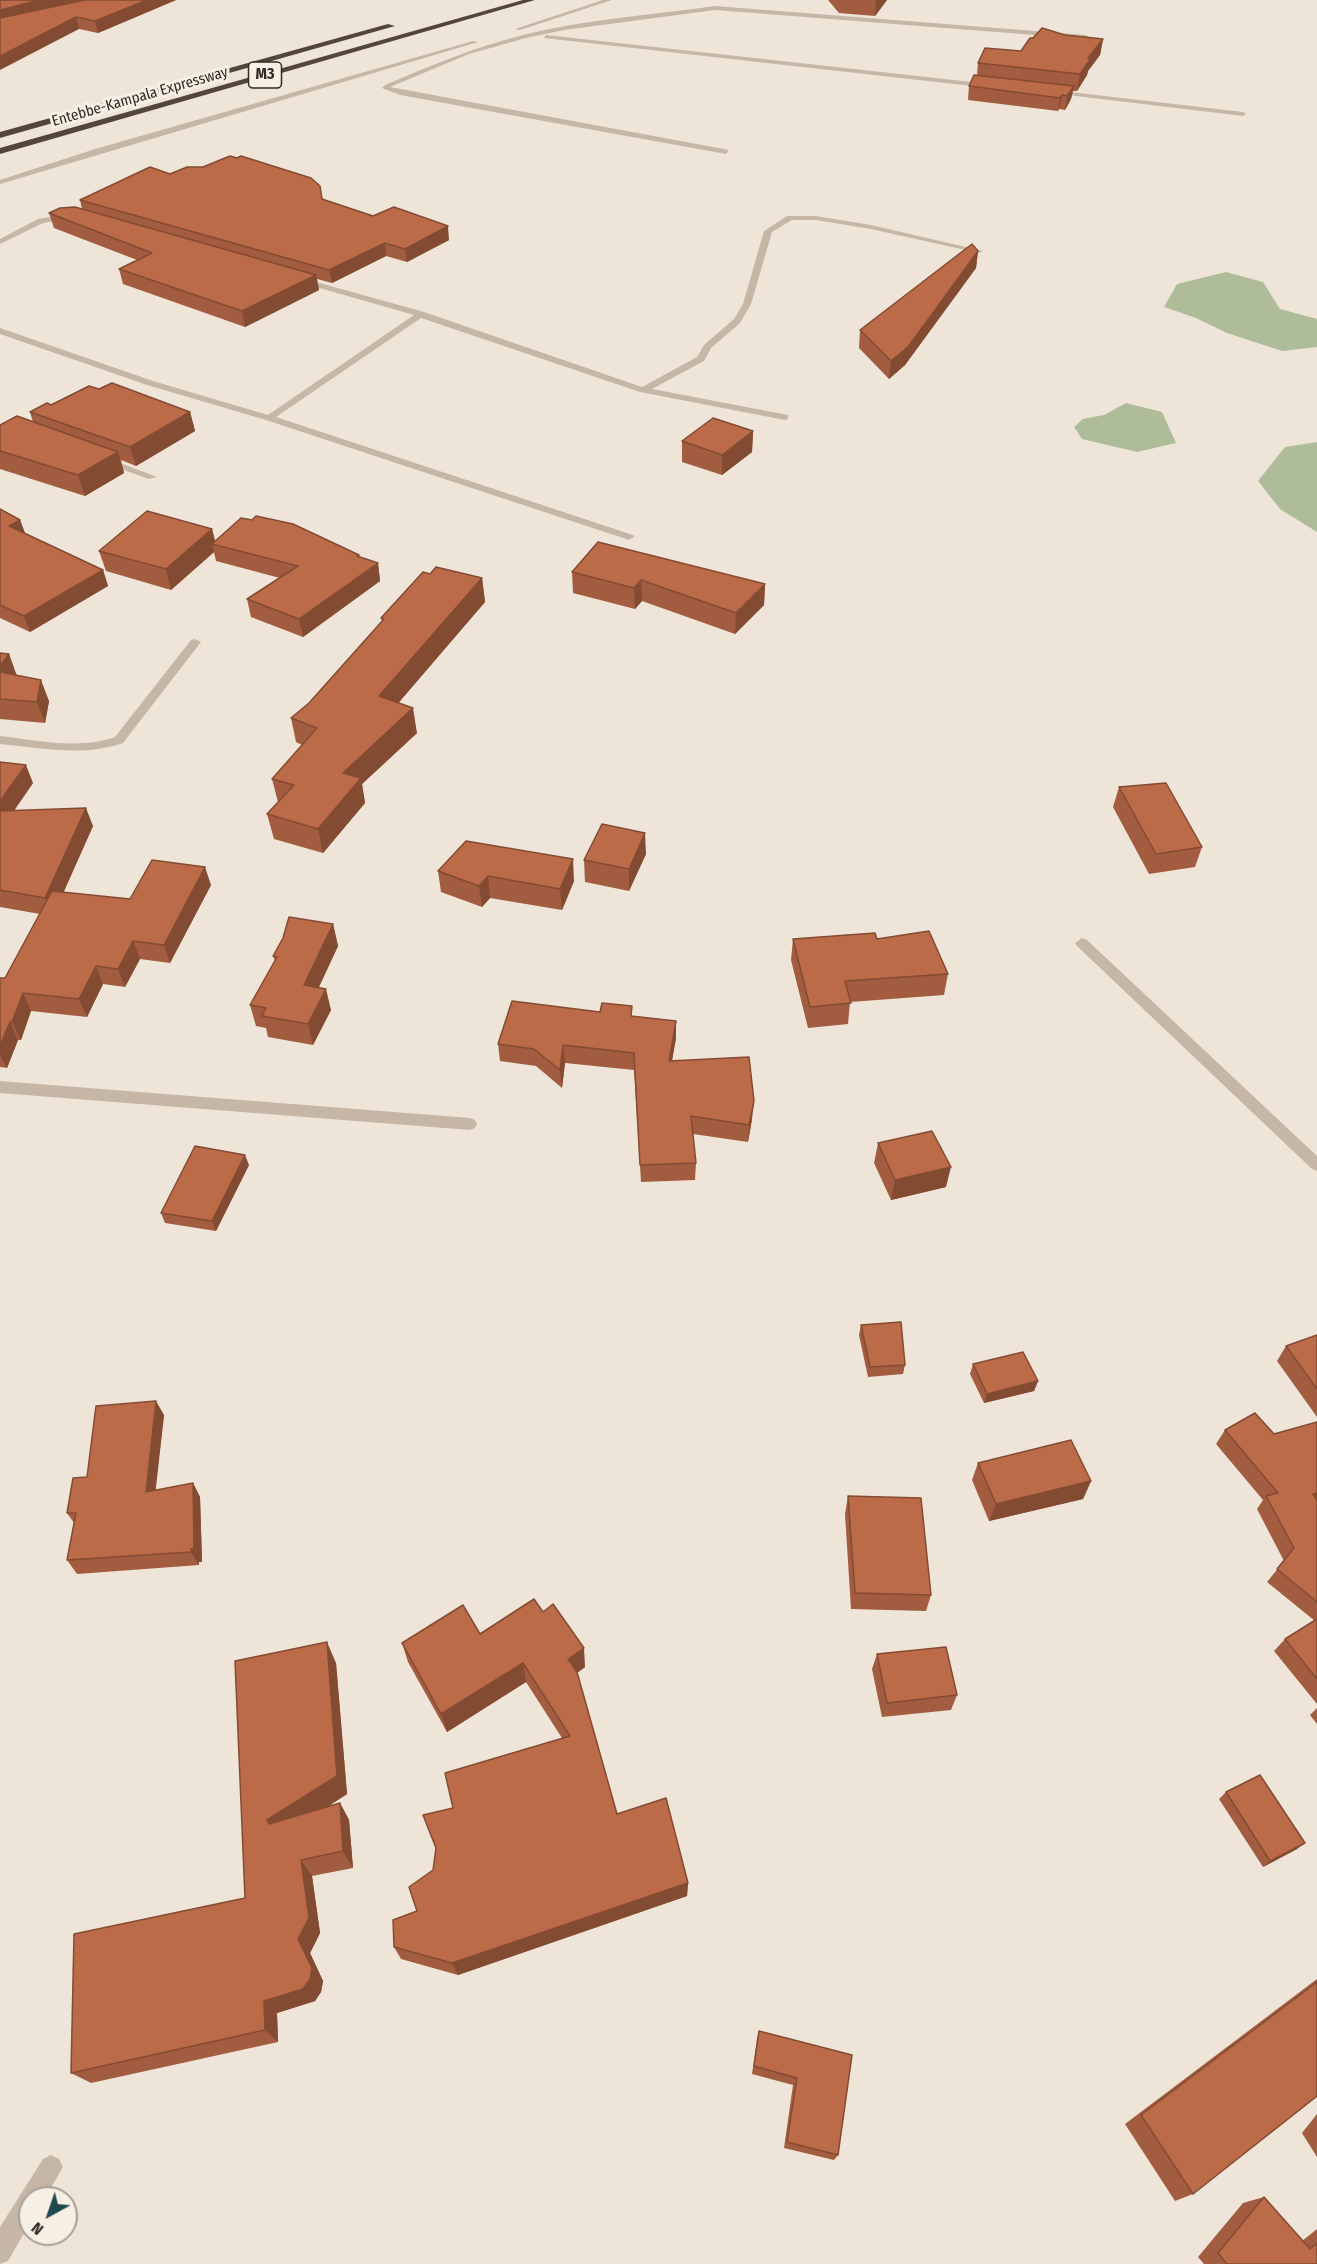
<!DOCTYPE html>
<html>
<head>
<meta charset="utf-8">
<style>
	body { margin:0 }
	#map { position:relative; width:1317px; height:2264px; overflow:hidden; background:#eee5d8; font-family:"Fira Sans Condensed",sans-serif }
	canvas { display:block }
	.north { position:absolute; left:18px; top:2186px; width:60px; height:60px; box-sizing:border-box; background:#f7efe4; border:2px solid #a8a098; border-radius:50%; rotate:220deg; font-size:16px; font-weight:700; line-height:24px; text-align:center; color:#322a26 }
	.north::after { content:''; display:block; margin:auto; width:21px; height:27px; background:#1f494f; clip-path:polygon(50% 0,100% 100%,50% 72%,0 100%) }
</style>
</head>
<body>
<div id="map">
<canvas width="1317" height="2264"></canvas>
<div class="north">N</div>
</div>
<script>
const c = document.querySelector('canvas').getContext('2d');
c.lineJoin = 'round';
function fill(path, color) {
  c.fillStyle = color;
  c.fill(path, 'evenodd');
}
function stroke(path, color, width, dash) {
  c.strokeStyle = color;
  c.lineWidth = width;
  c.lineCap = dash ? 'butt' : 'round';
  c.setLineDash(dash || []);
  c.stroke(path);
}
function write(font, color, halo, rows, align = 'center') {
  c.font = font + ' "Fira Sans Condensed",sans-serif';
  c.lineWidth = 6;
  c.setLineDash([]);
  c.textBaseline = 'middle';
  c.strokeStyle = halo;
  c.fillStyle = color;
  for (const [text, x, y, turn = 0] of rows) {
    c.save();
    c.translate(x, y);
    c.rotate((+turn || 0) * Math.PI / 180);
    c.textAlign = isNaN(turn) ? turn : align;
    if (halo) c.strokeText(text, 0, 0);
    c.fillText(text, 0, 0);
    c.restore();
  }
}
fill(new Path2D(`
	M1226 272 1263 282 1280 309 1317 319V347L1282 351 1227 333 1196 318 1164 307 1177 284Z
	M1126 403 1162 412 1176 443 1137 452 1082 439 1074 427 1083 419 1104 415Z
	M1317 442V532L1280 509 1258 481 1285 447Z`), '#aebc9a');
fill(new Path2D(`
	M603 0H612L520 30 515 29Z
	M715 6 1086 35 1089 37 1086 39 715 10 564 30 526 38 469 54 390 87 729 150 726 154 400 95 382 88 385 85C430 66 475 47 523 35 586 19 652 15 715 6Z
	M546 35 990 84 993 86 990 88 544 38Z
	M473 41 478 42 0 184V180L95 149Z
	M1053 90 1243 112 1246 114 1243 116 1051 93Z
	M69 214H72V218L43 223 0 244V239L38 219Z
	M787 216H816L871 225 983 251 979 253 871 229 816 220H792L772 232 751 304 740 323 711 348 704 361 652 389 788 415V419L785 420 640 392 421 318 276 417 633 535 634 537 629 540 266 420 147 385 0 334V328L153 381 268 415 414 315 295 281V277H298L424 312 642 387 697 357 704 345 734 319 743 304 764 231Z
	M101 458H107L157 477 149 479 101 462Z
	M195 639 201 642 123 743C83 757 41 748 0 744V736C37 740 78 750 115 737L191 640Z
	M1082 938 1087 940 1317 1156V1171L1312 1169 1077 946 1075 943Z
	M0 1081 470 1118 475 1120 477 1124 475 1128 470 1130 0 1093Z
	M51 2155 59 2159 63 2167 45 2198H30V2223L8 2261 0 2264V2227L43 2159Z`), '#c5b6a5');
fill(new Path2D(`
	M523 0H535L0 154V148Z
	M388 24 395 26 0 138V132Z`), '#52453e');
fill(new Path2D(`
	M0 0H176L98 33 79 29Z
	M828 0H887L875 16 839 13Z
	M1065 35 1103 39 1100 55 1088 71 1087 75 1077 91H1073L1071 99 1065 110 1059 109 1058 111 968 100 969 86 977 75 978 63 1021 51 1033 38Z
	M170 174 322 199 373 216 449 240 407 262 386 256 332 283 317 279 319 290 245 327 123 284 119 269 137 260 54 228 49 213 82 209 80 200Z
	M978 251 976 268 905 365 889 379 859 348 860 330Z
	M99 389 190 412 195 431 136 466 121 460 124 473 85 496 0 469V425L33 422 30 412Z
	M753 431 752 452 722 475 682 462V441Z
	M0 509 20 520 25 533 103 570 108 586 30 632 0 618Z
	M212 529 215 541 359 555V557L378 563 380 581 303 637 251 617 247 599 280 578 216 561 214 552 171 590 106 571 99 551Z
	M572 572 765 584 764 605 735 634 642 601 635 609 573 593Z
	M430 574 482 578 485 602 398 703 417 733 362 784 365 803 323 853 274 839 267 814 278 802 272 779 302 745 296 742 291 718 309 703 382 621 381 618Z
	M0 653 9 654 16 675 49 701 45 723 0 719Z
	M0 762 33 783 14 811 93 826 63 893 130 899 211 885 170 963 140 959 125 987 103 984 87 1017 31 1011 21 1040H18L7 1068 0 1067V978H5L40 914 0 907Z
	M1119 787 1202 847 1195 867 1149 874 1113 807Z
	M646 854 629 891 585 882 584 860Z
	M438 871 574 881 562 910 490 898 482 907 441 892Z
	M333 924 338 946 319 987 331 1010 313 1045 268 1037 266 1028 256 1026 250 1005 275 961 273 956Z
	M793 939H877L948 974 944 995 850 1002 848 1024 808 1028 791 960Z
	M633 1016 676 1021V1038L672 1060 752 1119 748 1142 693 1134 696 1163 695 1180 641 1182 634 1070 565 1063 562 1088 536 1066 500 1061 498 1044Z
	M878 1143 946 1187 891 1200 874 1163Z
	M249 1165 216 1231 165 1223 161 1213Z
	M861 1325 905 1365 903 1374 868 1377 859 1335Z
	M1317 1335V1417L1277 1361 1286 1346Z
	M973 1364 1038 1381 1034 1391 984 1403 970 1374Z
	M164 1415 155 1490 193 1483 200 1497 202 1562H199V1565L77 1574 67 1560 74 1523 67 1513 87 1477Z
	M1317 1422V1704L1274 1651 1285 1639 1315 1621 1267 1582 1284 1561 1257 1509 1263 1500 1216 1444 1225 1430 1274 1434Z
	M978 1463 1091 1481 1083 1499 989 1521 972 1480Z
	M848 1496 931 1595 926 1611 851 1609 845 1514Z
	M480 1634 585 1667 577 1673 617 1814 688 1883 687 1896 458 1975 401 1959 394 1947 417 1911 433 1870 453 1808 562 1738 526 1682 447 1732 408 1662 402 1643Z
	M877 1654 957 1695 951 1710 882 1717 872 1669Z
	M336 1663 347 1794 329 1806 340 1803 349 1820 353 1868 312 1876 320 1933 310 1953 323 1981 321 1992 315 2001 277 2013 278 2042 91 2083 71 2073 245 1898Z
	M1317 1708V1724L1310 1715Z
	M1226 1792 1297 1849 1263 1867 1219 1799Z
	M1317 1979V2096L1193 2194 1175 2201 1125 2124Z
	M759 2031 852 2055 838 2155 834 2160 784 2148 793 2085 752 2074 757 2039Z
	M1317 2114V2157L1302 2133Z
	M1264 2197 1302 2241 1317 2229V2264H1204L1198 2257 1243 2203Z`), '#a25c3f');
fill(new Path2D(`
	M40 0H101L0 22V10Z
	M147 0H176L98 33 95 21Z
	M876 0H887L875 16Z
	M76 17 79 29 0 70V56Z
	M1103 39 1100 55 1088 71 1087 75 1077 91 1080 74 1088 58Z
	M1074 86 1071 99 1065 110 1067 96Z
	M1062 95 1059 109 1058 111 1060 98Z
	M448 226 449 240 407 262 405 249Z
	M385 243 386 256 332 283 329 270Z
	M978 251 976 268 905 365 889 379 891 361Z
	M316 275 319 290 245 327 242 311Z
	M190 412 195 431 136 466 130 447Z
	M753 431 752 452 722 475V455Z
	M118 452 124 473 85 496 78 475Z
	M20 520 26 536 9 526Z
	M212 529 216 545 212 544 214 552 171 590 166 569Z
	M378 563 380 581 303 637 299 619Z
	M103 570 108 586 30 632 24 616Z
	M482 578 485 602 383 721 379 696Z
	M641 580 642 601 635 609 634 588Z
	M765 584 764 605 735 634 736 613Z
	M9 654 17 676 0 679V666Z
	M41 680 49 701 45 723 37 702Z
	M413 708 417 733 362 784 365 803 323 853 318 829 343 773Z
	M26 765 33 783 0 830V801Z
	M86 808 93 826 53 916 45 898Z
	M645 833 646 854 629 891V869Z
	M573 859 574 881 562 910 560 889Z
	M205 867 211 885 170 963 164 945Z
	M488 876 490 898 482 907 479 886Z
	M333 924 338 946 310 1006 304 985Z
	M133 941 140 959 125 987 118 969Z
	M96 966 103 984 87 1017 79 999Z
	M326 989 331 1010 313 1045 308 1024Z
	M23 993 31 1011 21 1040 12 1022Z
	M676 1021V1038L669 1078V1061Z
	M10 1022 18 1040 7 1068 0 1055V1046Z
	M563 1045 565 1063 562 1088 560 1070Z
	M754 1101 752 1119 748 1142 749 1125Z
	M245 1155 249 1165 216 1231 212 1221Z
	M951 1167 946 1187 891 1200 895 1180Z
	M1038 1381 1034 1391 984 1403 987 1394Z
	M156 1401 164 1415 154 1505 146 1492Z
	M1091 1481 1083 1499 989 1521 996 1504Z
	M193 1483 200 1497 202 1562H199V1565L191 1552Z
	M1317 1493V1504L1313 1494Z
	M327 1642 336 1663 347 1794 279 1837 269 1824 267 1820Z
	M584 1648 585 1667 571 1677 568 1659Z
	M523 1663 526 1682 447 1732 441 1714Z
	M340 1803 349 1820 353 1868 343 1851Z
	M1305 1843 1297 1849 1263 1867 1270 1861Z
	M301 1860 312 1876 320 1933 310 1953 323 1981 321 1992 315 2001 277 2013 278 2042 265 2030 264 2001 298 1939Z
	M688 1883 687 1896 458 1975 452 1963Z`), '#844b33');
const building = new Path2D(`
	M0 0H40L0 10Z
	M85 0H147L95 21 76 17 0 56V18Z
	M1042 28 1065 35 1103 39 1088 58H1091L1080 74 978 63 985 48 1021 51 1030 38H1033Z
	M974 75 1074 86 1067 96 1062 95 1060 98 969 86Z
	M230 156 237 158 241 156 311 178 320 186 322 199 373 216 394 207 448 226 405 249 385 243 329 270 80 200 150 167 170 174 187 167H203Z
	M75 207 316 275 242 311 119 269 152 253 49 213 60 208Z
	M972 244 978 251 908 347 891 361 860 330Z
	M112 383 190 412 130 447 30 412 47 403 51 405 89 386 99 389Z
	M17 416 118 452 78 475 0 451V425Z
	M713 418 753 431 722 455 682 441Z
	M0 509 20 520 9 526 103 570 24 616 0 605Z
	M147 511 212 529 166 569 99 551Z
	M256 516 293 524 359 555 357 556 378 563 299 619 247 599 298 566 212 544 241 518 252 520Z
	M598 542 765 584 736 613 641 580 634 588 572 572Z
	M436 567 482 578 379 696 413 708 343 773 361 778 318 829 267 814 294 785 272 779 317 728 291 718 309 703 384 619 381 618 423 572 430 574Z
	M0 653 9 654 0 666Z
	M0 672 41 680 37 702 0 699Z
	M0 762 26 765 0 801Z
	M1166 783 1202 847 1156 854 1119 787Z
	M86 808 45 898 0 890V811Z
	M602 824 645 833 629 869 584 860Z
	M466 841 573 859 560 889 488 876 479 886 438 871Z
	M152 860 205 867 164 945 133 941 118 969 96 966 79 999 23 993 12 1022H10L0 1046V978H5L52 891 130 899Z
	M289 917 333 924 304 985 326 989 308 1024 262 1016 266 1008 250 1005 277 957 273 956 283 938Z
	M929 931 948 974 845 981 851 1003 810 1007 793 939 875 933 877 939Z
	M512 1001 600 1012 602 1003 632 1006 631 1016 676 1021 669 1061 749 1057 754 1101 749 1125 691 1116 696 1163 640 1165 634 1053 563 1045 560 1070 534 1049 498 1044Z
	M932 1131 951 1167 895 1180 878 1143Z
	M195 1146 245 1155 212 1221 161 1213Z
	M901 1322 905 1365 870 1367 861 1325Z
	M1317 1335V1389L1286 1346Z
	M1023 1352 1038 1381 987 1394 973 1364Z
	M156 1401 146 1492 193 1483 194 1548 191 1549V1552L67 1560 76 1513H67L73 1478 87 1477 96 1406Z
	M1255 1413 1274 1434 1317 1422V1493L1313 1494 1317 1501V1602L1277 1569 1294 1548 1266 1496 1278 1493 1225 1430Z
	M1071 1440 1091 1481 996 1504 978 1463Z
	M848 1496 921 1498 931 1595 855 1593Z
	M534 1599 543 1612 553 1604 584 1648 568 1659 577 1672 617 1814 666 1798 688 1883 452 1963 394 1947 393 1920 417 1911 409 1887 433 1870 436 1848 423 1815 453 1808 445 1773 570 1736 523 1663 441 1714 402 1643 463 1605 480 1634Z
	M1317 1619V1679L1285 1639Z
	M327 1642 337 1776 267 1820 269 1824 340 1803 343 1851 301 1860 309 1918 298 1939 312 1968 310 1979 303 1989 264 2001 265 2030 71 2073 74 1934 245 1898 235 1661Z
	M946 1647 957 1695 887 1703 877 1654Z
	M1260 1775 1305 1843 1270 1861 1226 1792Z
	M1317 1982V2096L1193 2194 1141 2115Z
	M759 2031 852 2055 838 2155 787 2142 797 2078 754 2066Z
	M1264 2197 1310 2249 1317 2243V2264H1227L1218 2253Z`);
fill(building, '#bc6b49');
stroke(building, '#844b33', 1.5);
write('15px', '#322a26', '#f7efe4', [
	["Entebbe-Kampala Expressway",140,97,-16]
]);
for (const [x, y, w] of [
	[265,75,33]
]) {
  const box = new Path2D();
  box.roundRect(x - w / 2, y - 13, w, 26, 4.5);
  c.fillStyle = '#f7efe4';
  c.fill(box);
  stroke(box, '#322a26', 1.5);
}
write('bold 16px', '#322a26', null, [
	["M3",265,75]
]);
</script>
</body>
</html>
